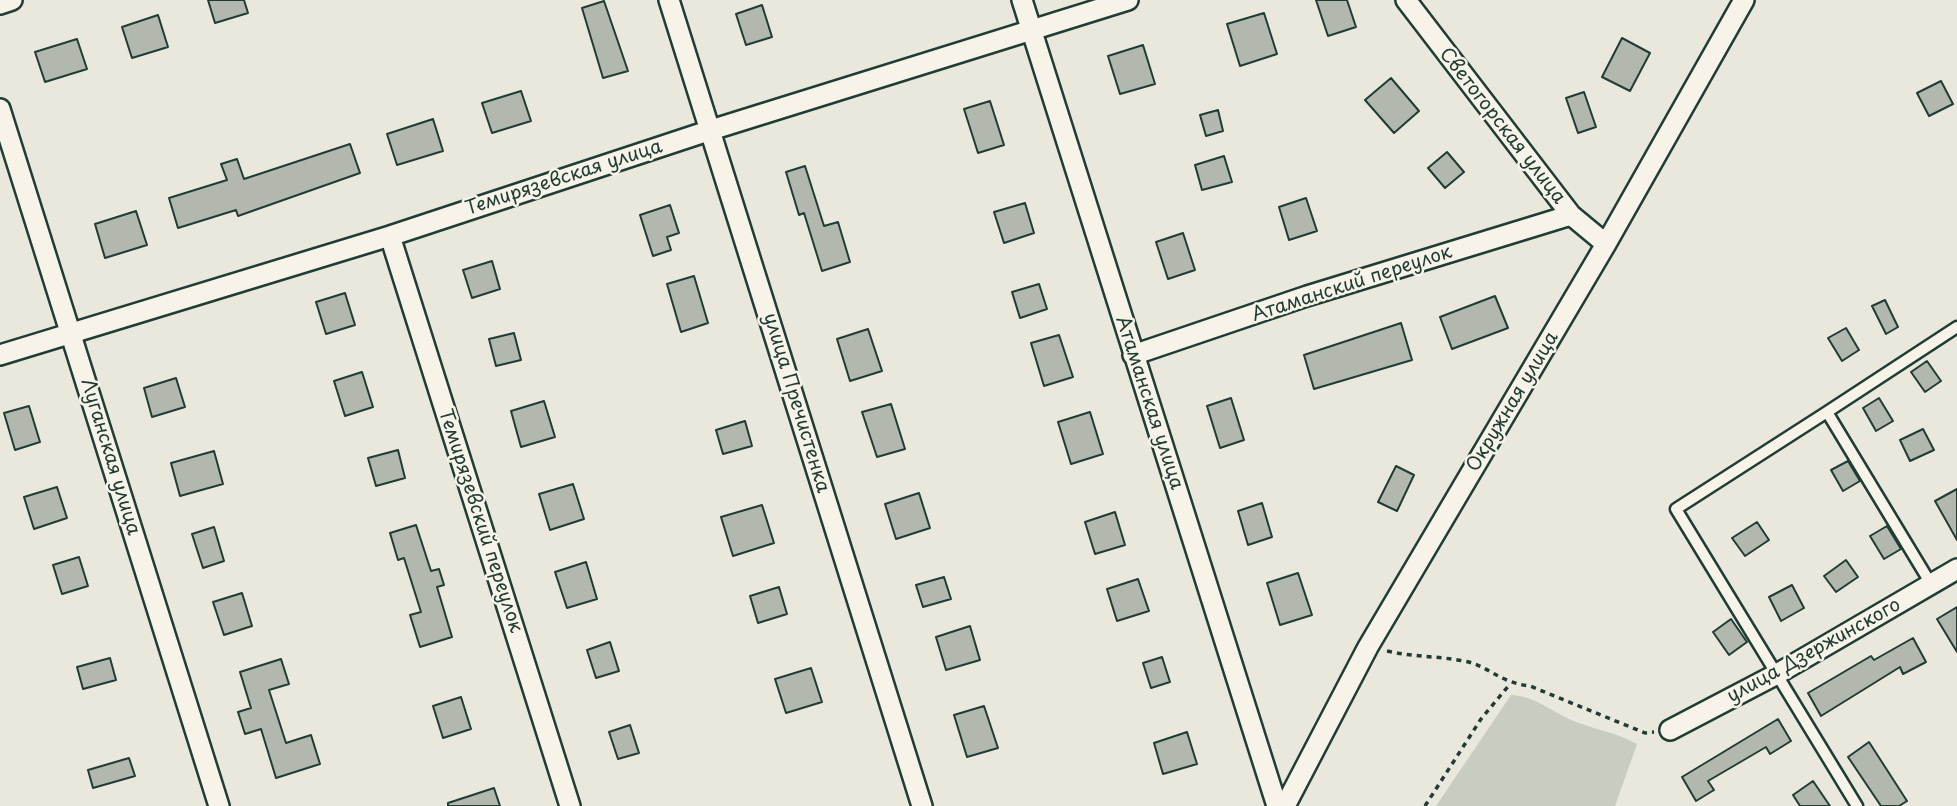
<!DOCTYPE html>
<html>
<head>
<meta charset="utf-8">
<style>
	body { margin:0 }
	canvas { display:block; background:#eae8dd }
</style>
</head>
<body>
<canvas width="1957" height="806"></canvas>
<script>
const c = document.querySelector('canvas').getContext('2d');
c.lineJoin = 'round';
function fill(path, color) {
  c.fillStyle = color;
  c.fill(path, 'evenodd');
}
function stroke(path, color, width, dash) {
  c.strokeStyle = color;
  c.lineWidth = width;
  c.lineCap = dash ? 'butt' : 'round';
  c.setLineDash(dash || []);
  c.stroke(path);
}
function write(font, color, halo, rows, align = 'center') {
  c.font = font + ' "Playpen Sans",sans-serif';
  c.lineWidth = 5;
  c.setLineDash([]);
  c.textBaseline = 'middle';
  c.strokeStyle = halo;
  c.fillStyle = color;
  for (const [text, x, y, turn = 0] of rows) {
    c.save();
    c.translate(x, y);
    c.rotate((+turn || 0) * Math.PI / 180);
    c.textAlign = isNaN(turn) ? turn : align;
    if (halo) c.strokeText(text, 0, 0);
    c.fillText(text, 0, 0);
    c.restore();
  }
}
fill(new Path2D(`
	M1511 695C1535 696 1549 710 1571 720 1592 729 1616 732 1637 744L1615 806H1436Z`), '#c8ccc1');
const building = new Path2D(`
	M208 0H244L248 13 215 23Z
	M1316 0H1347L1356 27 1328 36Z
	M604 1 628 71 603 78 582 8Z
	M762 5 772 37 746 45 736 14Z
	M1264 13 1277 54 1240 66 1227 24Z
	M158 15 168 47 132 58 122 27Z
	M1622 38 1650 53 1630 91 1602 77Z
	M77 39 87 69 45 82 35 52Z
	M1143 45 1155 84 1120 94 1108 56Z
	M1391 78 1419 111 1394 133 1365 100Z
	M1941 81 1953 104 1929 116 1917 93Z
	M521 91 531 121 492 133 482 103Z
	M1584 92 1596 127 1578 133 1566 98Z
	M990 101 1004 145 978 153 964 109Z
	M1218 110 1223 131 1206 136 1200 115Z
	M433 119 443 151 397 165 387 134Z
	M350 144 360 173 238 216 236 210 178 228 169 198 227 180 221 164 237 159 244 179Z
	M1447 152 1464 172 1445 188 1428 168Z
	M1224 156 1232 182 1202 190 1195 165Z
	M805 166 824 226 838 222 850 262 822 271 804 213 799 215 786 172Z
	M1306 198 1317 231 1289 240 1279 207Z
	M1025 203 1034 233 1004 243 994 212Z
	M670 205 679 233 667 237 671 250 653 256 640 215Z
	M136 211 147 245 105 258 95 224Z
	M1183 233 1195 270 1168 279 1156 242Z
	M492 261 500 289 472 298 463 270Z
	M694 276 708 323 681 332 667 284Z
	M1039 284 1047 309 1020 318 1012 292Z
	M345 293 355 325 326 334 316 302Z
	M1495 296 1508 328 1452 349 1440 317Z
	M1885 300 1898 327 1886 334 1872 306Z
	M1401 323 1412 360 1314 389 1304 355Z
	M1846 328 1859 350 1842 361 1828 338Z
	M868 329 882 371 850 381 837 339Z
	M514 333 521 360 496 366 489 339Z
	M1059 335 1073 377 1044 386 1031 343Z
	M1927 361 1941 381 1925 392 1911 372Z
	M362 372 373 407 345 416 334 381Z
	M176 378 185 407 152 417 144 388Z
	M1231 398 1244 440 1220 448 1207 406Z
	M1879 398 1893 421 1876 431 1863 408Z
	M544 401 555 437 521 447 511 411Z
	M891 404 905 449 877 457 862 412Z
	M29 406 40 442 15 450 4 413Z
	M1090 412 1103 454 1071 464 1058 422Z
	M745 421 752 446 723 454 716 430Z
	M1923 429 1934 450 1910 461 1900 440Z
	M398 450 405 478 376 486 368 458Z
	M214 451 223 484 180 496 171 463Z
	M1848 461 1860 481 1843 491 1831 470Z
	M1396 466 1414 475 1397 511 1378 502Z
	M573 484 584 519 550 530 539 494Z
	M57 487 67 518 34 529 24 497Z
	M1957 489V540L1935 501Z
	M919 493 930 528 896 539 885 504Z
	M1262 503 1272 537 1248 545 1238 511Z
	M762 505 774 543 733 556 721 517Z
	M1115 512 1125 545 1095 554 1085 522Z
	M1757 522 1769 540 1745 556 1732 538Z
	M416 525 431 571 439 569 444 585 437 587 452 637 420 647 410 615 421 612 404 558 398 560 390 533Z
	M1887 526 1901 549 1884 559 1870 536Z
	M214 527 224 561 203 568 192 534Z
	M79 557 88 586 62 594 53 565Z
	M1846 560 1858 577 1836 592 1824 576Z
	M586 562 597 599 567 608 555 572Z
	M1298 573 1312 615 1280 625 1267 583Z
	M944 577 951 599 923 607 916 585Z
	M1138 579 1149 611 1117 621 1107 589Z
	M1792 585 1804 608 1781 621 1769 597Z
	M779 587 787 614 758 623 750 596Z
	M242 593 252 626 224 635 213 602Z
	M1957 607V652L1937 619Z
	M1731 619 1747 642 1729 655 1713 632Z
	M970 626 980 660 946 670 936 637Z
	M1913 638 1926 662 1903 674 1900 667 1821 716 1808 693 1871 656 1874 660Z
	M610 642 619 671 596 678 587 650Z
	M1162 657 1170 682 1151 688 1143 663Z
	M110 658 116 680 83 689 77 667Z
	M281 659 289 684 269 690 286 743 311 735 320 764 276 778 261 729 245 734 238 712 251 708 240 672Z
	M811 668 822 702 786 713 775 679Z
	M461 697 471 729 443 738 433 706Z
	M984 706 998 748 967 757 954 715Z
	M1778 719 1791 741 1770 754 1766 747 1708 781 1714 790 1696 801 1682 777Z
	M630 725 639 753 618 759 609 732Z
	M1187 732 1197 764 1163 774 1154 743Z
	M1869 742 1907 801 1899 806H1881L1848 757Z
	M129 758 135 776 93 788 88 770Z
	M1813 781 1830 806H1800L1793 795Z
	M494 788 500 806H448V803Z`);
fill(building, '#b2b8ae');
stroke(building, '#1f3d34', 2);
const service = new Path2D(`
	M1827 412 1676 509 1857 806
	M1931 584 1827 412 1957 327`);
const minor = new Path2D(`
	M669 0 922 806
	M1022 0 1277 806
	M1406 0 1571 215 1606 244
	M0 4 12 0
	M0 109 219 806
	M390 236 570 806
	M0 355 390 236 711 130 1128 0
	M1133 355 1307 296 1571 215
	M1670 730 1777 674 1957 569
	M1285 806 1368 647 1606 244 1744 0`);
stroke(service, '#1f3d34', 15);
stroke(minor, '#1f3d34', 24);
stroke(new Path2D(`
	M1387 651C1413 657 1438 656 1464 661 1487 665 1500 683 1530 686L1645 733 1654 732
	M1425 806 1481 719 1510 684`), '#1f3d34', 3.5, [5, 5]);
stroke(service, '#f7f3e8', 10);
stroke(minor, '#f7f3e8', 19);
write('19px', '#1f3d34', '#f7f3e8', [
	["Светогорская улица",1502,126,52],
	["Темирязевская улица",564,178,-18],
	["Атаманский переулок",1352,284,-18],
	["Окружная улица",1513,402,-59],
	["улица Пречистенка",796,403,73],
	["Атаманская улица",1149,403,72],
	["Луганская улица",110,457,73],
	["Темирязевский переулок",480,521,72],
	["улица Дзержинского",1814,651,-29]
]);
</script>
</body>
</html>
